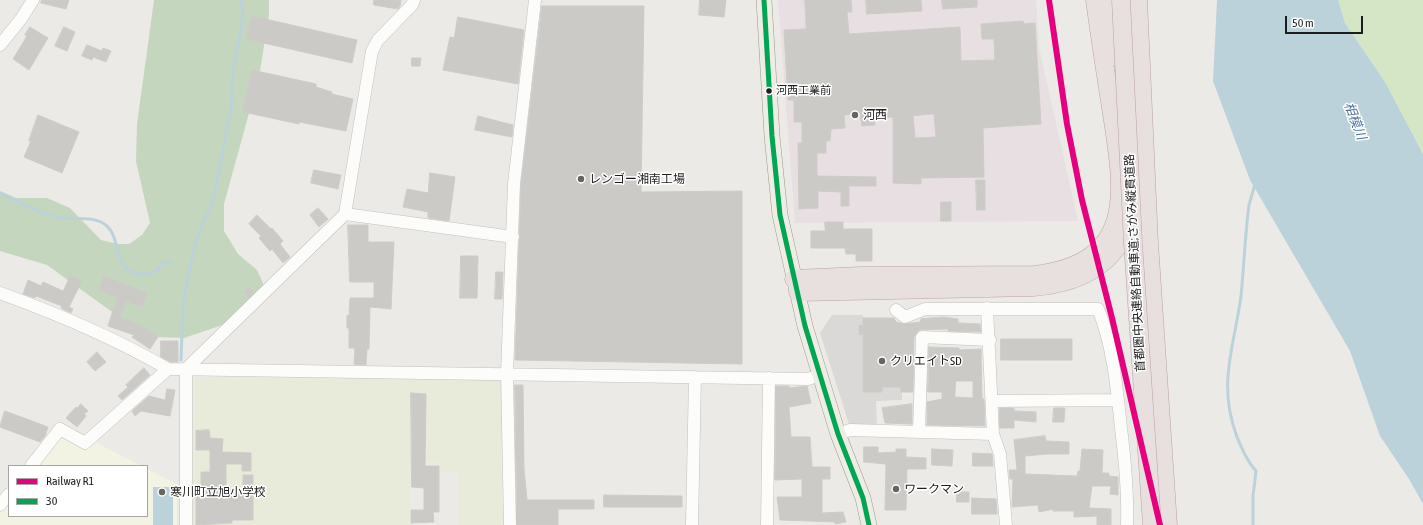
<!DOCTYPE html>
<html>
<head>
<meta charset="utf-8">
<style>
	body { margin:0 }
	#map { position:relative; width:1423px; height:525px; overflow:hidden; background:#ebeae6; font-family:"Asap Condensed",sans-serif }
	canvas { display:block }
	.legend { position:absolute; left:8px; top:465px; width:140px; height:52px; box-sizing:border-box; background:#fff; border:1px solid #a5a5a5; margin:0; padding:5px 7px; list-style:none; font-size:12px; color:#1d1d1d }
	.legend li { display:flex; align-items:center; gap:8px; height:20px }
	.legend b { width:20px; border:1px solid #a5a5a5 }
	.scale { position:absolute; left:1285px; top:16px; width:78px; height:18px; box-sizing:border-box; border:2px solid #1d1d1d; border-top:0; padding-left:5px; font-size:12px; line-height:14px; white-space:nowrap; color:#1d1d1d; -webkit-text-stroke:3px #fff; paint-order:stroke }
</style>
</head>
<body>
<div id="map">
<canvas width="1423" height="525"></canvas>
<ul class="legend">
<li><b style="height:5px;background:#e5007d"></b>Railway R1</li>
<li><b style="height:5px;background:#00a651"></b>30</li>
</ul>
<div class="scale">50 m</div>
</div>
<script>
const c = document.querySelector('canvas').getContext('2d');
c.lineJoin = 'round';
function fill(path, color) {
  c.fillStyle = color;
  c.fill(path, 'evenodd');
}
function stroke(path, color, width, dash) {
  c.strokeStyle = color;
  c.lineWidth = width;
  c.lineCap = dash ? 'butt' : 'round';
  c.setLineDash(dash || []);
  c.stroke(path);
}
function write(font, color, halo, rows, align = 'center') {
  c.font = font + ' "Asap Condensed","Noto Sans JP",sans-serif';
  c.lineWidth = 3;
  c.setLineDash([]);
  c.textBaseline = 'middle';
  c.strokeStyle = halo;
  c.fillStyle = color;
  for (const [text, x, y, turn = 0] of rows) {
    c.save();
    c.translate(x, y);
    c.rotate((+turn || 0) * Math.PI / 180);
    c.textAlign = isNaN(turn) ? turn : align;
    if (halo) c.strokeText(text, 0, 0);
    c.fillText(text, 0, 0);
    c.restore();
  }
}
fill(new Path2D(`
	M832 315H863V326H859V335L863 334 882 387H902V400L876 401 877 426H850L849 424 820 333Z`), '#dad9d7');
fill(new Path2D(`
	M778 0H1036L1039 47 1078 221 795 223Z`), '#e8dfe3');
fill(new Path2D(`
	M57 436 83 447 91 440 142 466H34Z
	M147 469 177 484V525H0V512L9 500V516H147Z`), '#f2f3e2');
fill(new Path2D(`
	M193 377 504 378 501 455 503 525H459V472H440L439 462H409V525H193Z`), '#e8eada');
fill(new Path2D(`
	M1338 0H1423V154L1385 82 1345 23Z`), '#d5e6c7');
fill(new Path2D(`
	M154 0H269V15L259 77 224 204V231L238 254 257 270 267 292 249 316 184 338 155 337 133 327 47 265 0 251V191L16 198H47L70 208 101 240 118 244H129L142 235 150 223 136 161 137 124Z`), '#c4d7be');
fill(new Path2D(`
	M1217 0H1338L1345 23 1385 82 1423 154V504L1409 479 1380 436 1350 351 1250 180 1213 81Z
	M153 487H173V525H153Z`), '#bcd2db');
stroke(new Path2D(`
	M0 193C20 203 40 214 62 218 77 220 94 215 107 226 122 239 111 272 142 274 149 274 152 274 159 269V266L166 262H172
	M181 360 183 303 196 239 213 201 231 109 233 72 243 16 241 0
	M1253 525V496L1256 471C1247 461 1242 449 1237 437 1217 384 1234 348 1241 296 1244 266 1245 235 1249 205L1255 184`), '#bcd2db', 3);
const building = new Path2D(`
	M42 0H69L66 9 41 3Z
	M374 0H401L400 6 398 9 374 5Z
	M700 0H726L724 17 699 15Z
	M805 0H851L852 12H847L849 34 960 27 961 61 995 60 994 39H982L981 24 1023 21 1024 24 1035 23 1041 124 983 128 984 177 921 178V184L893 183V117L874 118 875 125 862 126 860 114 844 115 845 128 831 129 830 141H826V153H817V176L876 177V186H849V206H841V192L818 191V208L799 209 798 143H802V122H794V100H788L784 30 806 29ZM934 114 936 137 915 138 913 116Z
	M866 0H921L922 11 867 14Z
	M942 0H977V7L943 9Z
	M542 6H644L641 192 742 191V364L515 360 521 185Z
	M252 16 357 40 352 63 246 39Z
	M458 17 524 30 518 84 443 70 450 37 454 38Z
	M30 27 48 38 29 70 13 59 27 36 25 35Z
	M64 27 75 32 67 51 55 46Z
	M87 45 102 51 103 48 111 51 106 62 93 57 92 60 82 56Z
	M412 58H421L420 66H412Z
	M252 70 316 84V87L332 92V94L353 99 346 131 299 122V124L243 112Z
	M38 115 79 132 62 173 24 157 31 141H29Z
	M478 116 513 125 512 137 475 130Z
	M314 170 341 175 338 189 311 183Z
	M430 173 455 177 449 221 428 218V212L403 207 407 189 428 193Z
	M976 180H985V210H977Z
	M941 202H951V221H941Z
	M318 208 328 219 319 227 310 215Z
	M257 215 271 229 272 228 283 241 280 244 290 257 283 263 272 249 270 251 259 238 261 236 249 224Z
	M825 222H843V229H872V261H856V254H846L845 248H811V231H825Z
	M348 225H368V242H394L391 309 370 307 369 349H367L366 365 354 364 355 348H349V328H347V315L349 316 350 298H374V282H350Z
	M461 256H478L477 298H460Z
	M496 272H503L502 299H495Z
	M71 275 82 281 69 307 73 309 71 313 61 308 62 306 36 296 35 298 23 294 28 280 41 286 43 282 63 291Z
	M104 276 147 293 142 307 126 301 120 317 142 326 158 337 150 349 132 337 134 335 108 326 117 298 99 290Z
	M249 287 254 292 249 298 244 293Z
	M944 317 958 319V323L980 324 981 332 948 331V329L919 330 914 337 913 392H901V387H882V392H863V334L859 335V325L863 326V318H894L896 322 904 324 920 322 921 319Z
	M1001 339H1072V360H1001Z
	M161 341H178V362H170L161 357Z
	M929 347 959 348V350L981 349 982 399H984L985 426 927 425V402L942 399V392H928ZM956 381H973V398L955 397Z
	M97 352 106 362 95 371 87 362Z
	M144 368 150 375 122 400 118 396 128 387 126 385Z
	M515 385H523L524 469 527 500H594V509H558V525H517Z
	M776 386H789V388L807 386 811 403 789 407 791 437H810L812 467H830V479H822V513L843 512 846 522 835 524V522L780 520 777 497H802V479L775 480Z
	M167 389 175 390 170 416 141 411 135 416 132 411 149 396 165 400Z
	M411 393 426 394 425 466H439V512H433L434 522 411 523V510H424V488L412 487Z
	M81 404 88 411 84 414 86 416 77 427 66 418 76 407 77 408Z
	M912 404V424L885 423 882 408Z
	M1000 408H1014V411L1036 412V422L1014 420V428H1000Z
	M1054 408H1065L1064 422H1053Z
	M5 411 48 427 45 436 40 442 0 427Z
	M209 430 210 438 223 439 222 452 251 453V471H242V464H226V488L243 489V475H253V520H232V523L196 525V492H201V472H210V450H196V431Z
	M1045 436 1046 441 1069 442V454H1047L1025 456V474L1077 476 1078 471H1080L1082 449 1103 450 1102 473H1109V476L1118 477V495L1110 494 1111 486H1092L1089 508 1111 509V525H1097V516L1074 517V511H1053L1054 509 1039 512 1038 505 1012 507 1013 479H1010L1009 470H1017L1014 440Z
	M864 447H878V453L896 452V449H906V457L926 458V469H907L906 510H885L886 464 864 462Z
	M932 449 953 450 952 466 932 465Z
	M973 453 992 454 993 466H973Z
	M957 492H969V502H957Z
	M604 495 682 496V507H604Z
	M972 498 996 499 997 514H972Z`);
fill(building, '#cccac7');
stroke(building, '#ceccc8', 1);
const minor = new Path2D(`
	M0 45 21 19 33 0
	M345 214 513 237
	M0 293C58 314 115 338 168 369L808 379 820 375
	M896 310 905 317 925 309H1098C1113 345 1117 389 1121 428 1125 460 1128 492 1127 525
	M992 401 1118 400
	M919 432 922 337 990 340
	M838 434 850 430 993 434 987 308
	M993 434 1000 454 1006 525
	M31 466 60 429 85 443 168 369
	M0 505 9 494
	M186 525V369L345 214 372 51 378 40 412 5 414 0
	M510 525 507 374 514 184 535 0
	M692 525 695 377
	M767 525 769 378`);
const major = new Path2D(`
	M764 0 772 136 780 215 805 326 838 434 863 498 869 525`);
const highway = new Path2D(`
	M1109 0 1117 57
	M1138 0 1149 243 1168 525
	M794 279 861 276 1034 275C1137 263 1124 192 1112 114 1106 76 1100 38 1095 0
	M798 292 1033 287C1081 283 1120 264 1131 213`);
stroke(minor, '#c1c0be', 13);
stroke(major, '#9e9985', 16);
stroke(highway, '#bda1a6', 19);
stroke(minor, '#fcfcfb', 12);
stroke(major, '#eeece5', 15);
stroke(highway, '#e8dfdf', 18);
const highwayBridge = new Path2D(`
	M1121 0 1133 243 1152 525`);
stroke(highwayBridge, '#bda1a6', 19, []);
stroke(highwayBridge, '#e8dfdf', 18);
stroke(new Path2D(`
	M764 0 772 136 780 215 805 326 838 434 863 498 869 525`), '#00a651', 5);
stroke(new Path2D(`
	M1049 0 1067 124 1082 200 1112 318 1160 525`), '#e5007d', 6);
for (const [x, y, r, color] of [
	[769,91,3.5,"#1d1d1d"],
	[855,115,4,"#656563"],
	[581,179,4,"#656563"],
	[882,361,4,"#656563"],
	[896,489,4,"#656563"],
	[162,492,4,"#656563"]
]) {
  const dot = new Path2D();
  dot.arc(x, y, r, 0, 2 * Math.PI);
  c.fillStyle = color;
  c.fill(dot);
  stroke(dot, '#fff', 1.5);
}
write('11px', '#1d1d1d', '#fff', [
	["河西工業前",776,91]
], 'left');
write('12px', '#1d1d1d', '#fff', [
	["河西",863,115],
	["レンゴー湘南工場",589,179],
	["クリエイトSD",890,361],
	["ワークマン",904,489],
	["寒川町立旭小学校",170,492]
], 'left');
write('12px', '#1d1d1d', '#fff', [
	["首都圏中央連絡自動車道;さがみ縦貫道路",1135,263,-93]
]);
write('italic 13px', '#5473a1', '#fff', [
	["相模川",1355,121,69]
]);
</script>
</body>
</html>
